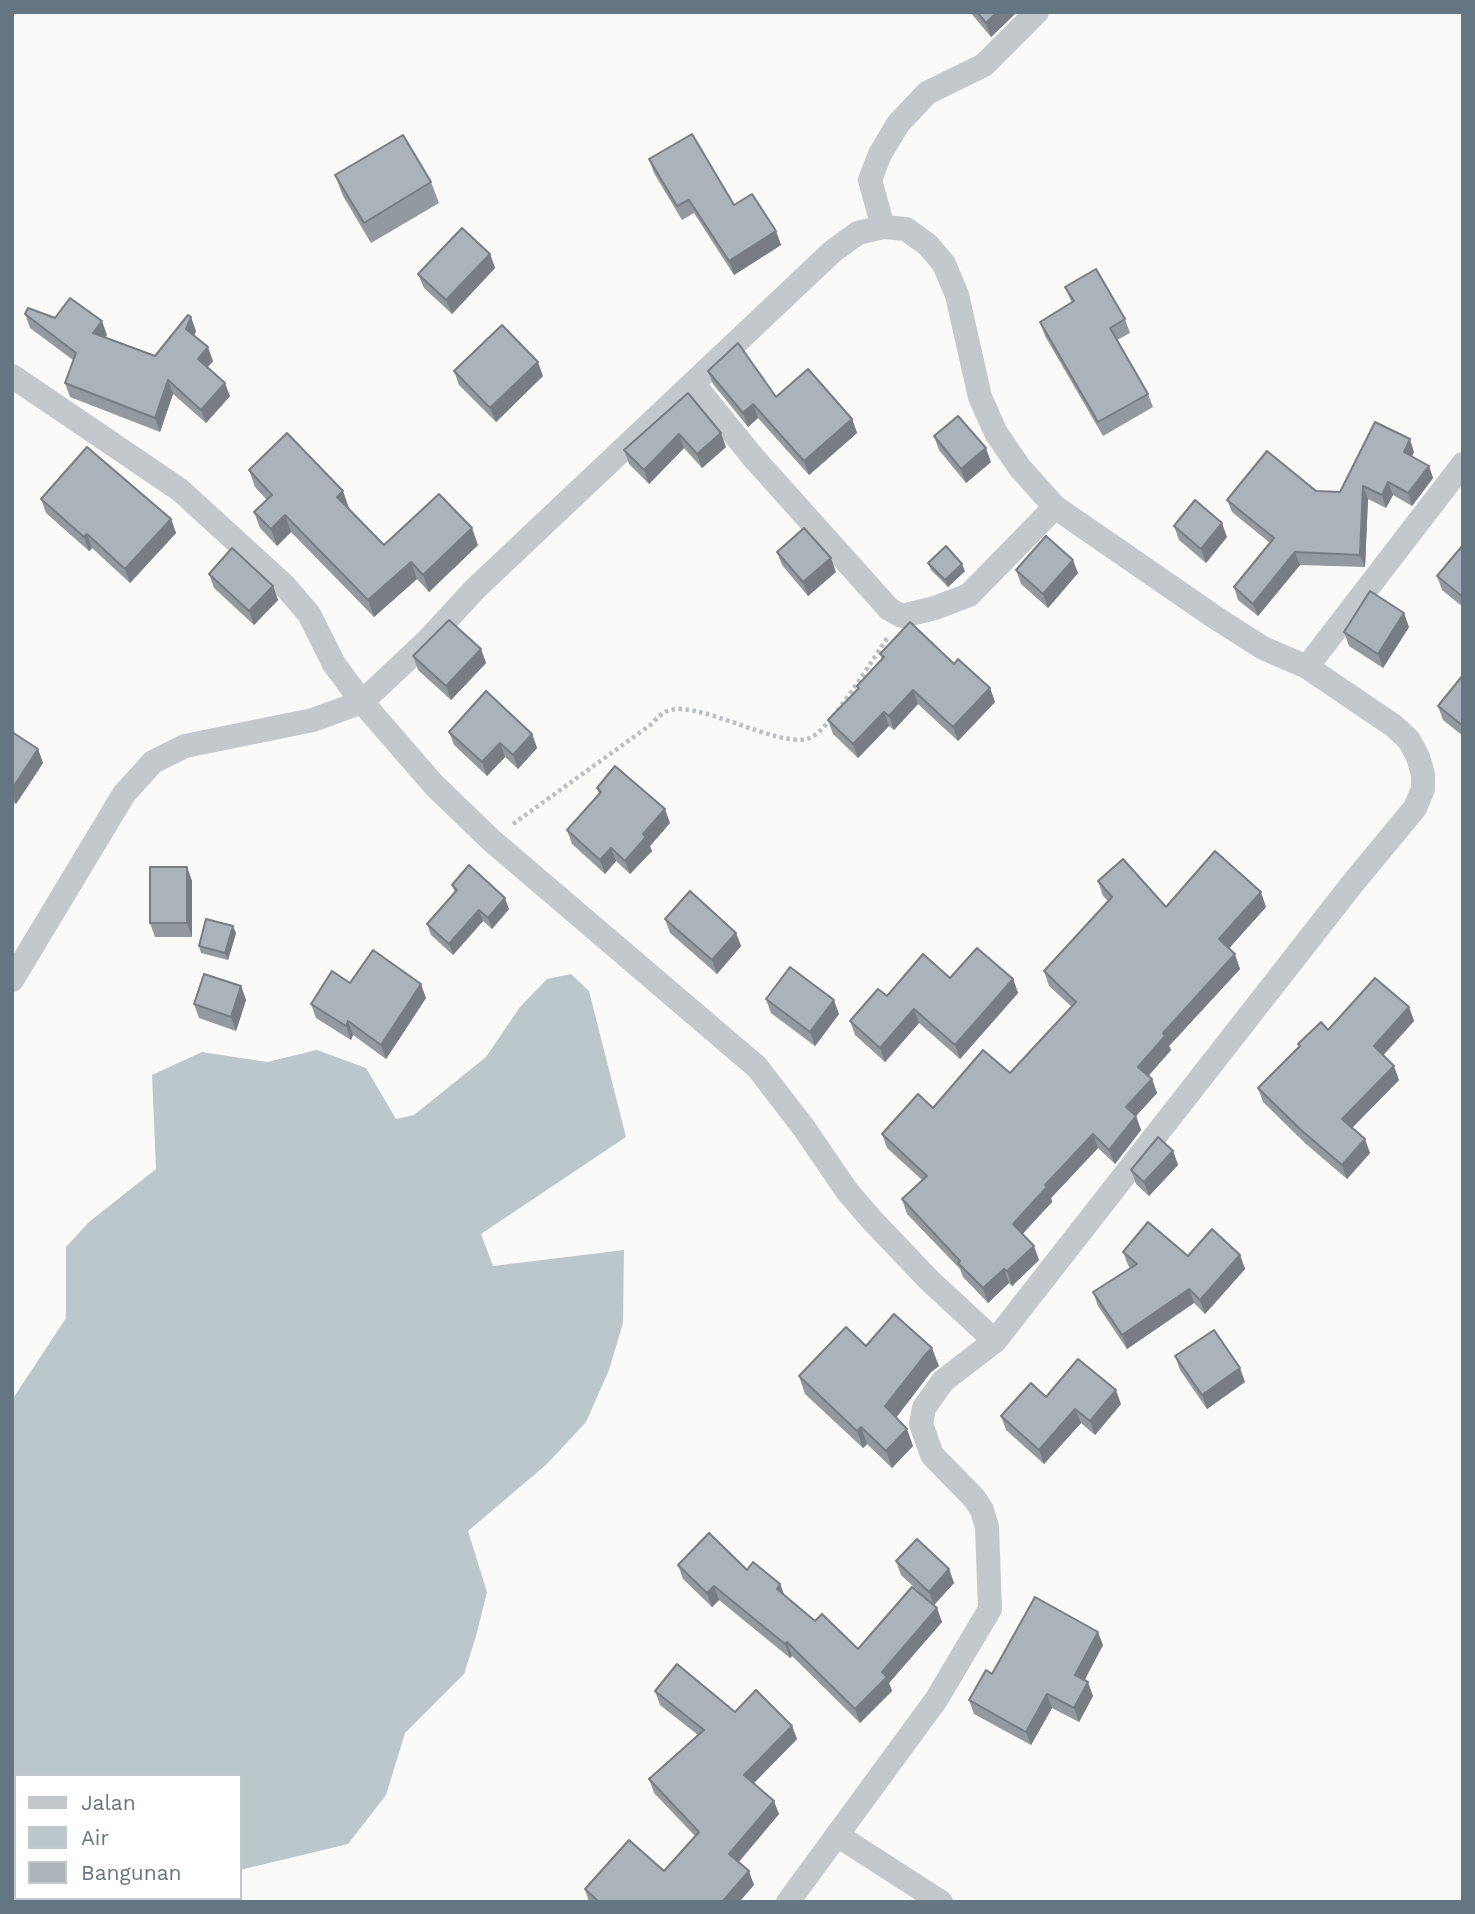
<!DOCTYPE html>
<html>
<head>
<meta charset="utf-8">
<style>
	body { margin:0 }
	#map { position:relative; width:1475px; height:1914px; overflow:hidden; background:#fafaf8; font-family:"Work Sans",sans-serif }
	canvas { display:block }
	.frame { position:absolute; inset:0; border:14px solid #657683; pointer-events:none }
	.legend { position:absolute; left:14px; top:1774px; width:228px; height:126px; box-sizing:border-box; background:#fff; border:2px solid #c1c8cd; margin:0; padding:9px 12px; list-style:none; font-size:21px; color:#657683 }
	.legend li { display:flex; align-items:center; gap:14px; height:35px }
	.legend b { width:35px; border:2px solid #c1c8cd }
</style>
</head>
<body>
<div id="map">
<canvas width="1475" height="1914"></canvas>
<div class="frame"></div>
<ul class="legend">
<li><b style="height:9px;background:#c3c8cc"></b>Jalan</li>
<li><b style="height:19px;background:#bbc7cb"></b>Air</li>
<li><b style="height:19px;background:#aab3b9"></b>Bangunan</li>
</ul>
</div>
<script>
const c = document.querySelector('canvas').getContext('2d');
c.lineJoin = 'round';
function fill(path, color) {
  c.fillStyle = color;
  c.fill(path, 'evenodd');
}
function stroke(path, color, width, dash) {
  c.strokeStyle = color;
  c.lineWidth = width;
  c.lineCap = dash ? 'butt' : 'round';
  c.setLineDash(dash || []);
  c.stroke(path);
}
fill(new Path2D(`
	M571 974 589 991 626 1137 481 1234 493 1266 624 1250 623 1323 609 1370 586 1422 547 1464 468 1531 487 1592 476 1636 464 1674 405 1733 386 1795 348 1844 240 1870V1776H16V1837L12 1835V1400L66 1318V1247L89 1222 156 1169 152 1075 202 1052 267 1062 317 1050 366 1068 396 1119 414 1115 486 1057 520 1007 547 979Z`), '#bbc7cb');
stroke(new Path2D(`
	M513 824 649 726C654 722 659 715 665 712 693 696 779 750 810 738 829 731 874 657 888 637`), '#bbbfc2', 4.5, [3.5, 3.5]);
stroke(new Path2D(`
	M883 227 870 180 880 154 898 124 927 93 984 65 1037 12
	M12 376 180 490 284 585 309 614 334 664 362 702 434 785 491 840 757 1067 804 1128 847 1191 871 1219 929 1280 995 1341
	M693 383 752 456 889 609 902 616 935 608 969 595 1055 507
	M1307 667 1463 464
	M12 980 124 794 153 762 185 746 313 720 362 702 428 640 475 589 833 251 858 233 883 227 906 229 928 245 944 264 957 295 980 397 996 433 1020 468 1055 507 1213 616 1263 648 1307 667 1394 726 1409 740 1418 757 1423 774V789L1415 808 1353 883 995 1341 943 1381 924 1408 921 1424 932 1455 974 1498 982 1510 987 1527 990 1609 936 1700 788 1902
	M837 1835 941 1902`), '#c3c8cc', 24);
fill(new Path2D(`
	M970 12H1017L991 37Z
	M649 159 734 205 776 231 781 245 734 275 694 213 682 220 654 173Z
	M335 175 431 182 439 203 371 243 343 196Z
	M490 254 495 268 452 314 424 288 418 274Z
	M1065 287 1125 319 1130 333 1117 340 1148 394 1153 407 1103 436 1045 336 1040 322 1072 303Z
	M25 314 55 318 107 335 105 337 155 356 196 331 194 336 213 361 207 367 230 396 206 423 173 394 160 432 70 397 65 383 73 360 30 328Z
	M454 371 543 376 496 422 459 385Z
	M708 371 776 397 852 419 857 433 809 475 758 418 748 427 713 384Z
	M688 393 726 447 702 468 684 448 649 484 629 464 624 450Z
	M934 436 991 462 966 483 939 450Z
	M1414 452 1412 457 1429 466 1433 478 1412 506 1393 495 1386 508 1368 499 1365 567 1300 565 1258 616 1238 600 1234 587 1270 543 1232 512 1227 500 1316 491 1340 492Z
	M249 470 349 508 348 509 384 545H478L429 592 417 579 374 617 291 532 277 546 260 528 254 512 267 500 255 487Z
	M41 499 171 519 176 533 130 583 92 548 89 551 46 513Z
	M1174 526 1227 537 1206 563 1179 540Z
	M1463 545V607L1442 590 1437 576Z
	M777 552 836 572 808 596 782 565Z
	M928 563 965 571 948 587 931 570Z
	M1016 570 1078 573 1048 608 1021 584Z
	M209 574 273 586 278 600 254 625 214 588Z
	M1409 627 1383 668 1349 646 1344 632Z
	M481 649 486 663 451 700 418 670 413 656Z
	M880 654 954 664 990 688 995 702 958 741 918 704 894 730 889 726 858 758 833 734 828 720 858 689 857 686 882 659Z
	M1463 675V736L1443 720 1438 706Z
	M12 732 38 749 43 763 16 804 12 801Z
	M449 732 532 734 537 748 518 769 505 757 487 776 454 745Z
	M597 788 670 823 650 846 652 851 630 874 616 861 605 874 572 844 567 830 599 794Z
	M187 867 192 881V937H155L150 923Z
	M1098 881 1166 907H1266L1229 948 1240 969 1169 1046 1171 1050 1148 1076 1152 1079 1157 1093 1136 1116 1141 1130 1115 1164 1098 1148 1051 1198 1052 1202 1022 1234 1039 1260 1012 1286 1009 1283 988 1303 963 1277 960 1269 907 1214 902 1199 922 1180 887 1148 882 1134 933 1108 1010 1073 1072 1007 1049 986 1044 971 1108 901 1103 896Z
	M452 885 509 909 492 929 483 921 453 955 431 935 427 924 455 893Z
	M665 919 736 933 741 946 717 974 670 933Z
	M236 933 228 960 201 953 199 946Z
	M950 978 1013 979 1018 993 960 1059 919 1023 885 1062 855 1035 850 1021 887 996Z
	M350 983 426 998 386 1059 353 1035 351 1040 316 1018 311 1004Z
	M241 986 246 1000 236 1031 199 1018 194 1004Z
	M766 999 839 1014 815 1046 771 1013Z
	M1409 1007 1414 1021 1383 1055 1399 1080 1352 1128 1370 1153 1347 1179 1306 1144 1263 1102 1258 1088 1299 1047 1298 1044 1328 1030Z
	M1173 1151 1178 1165 1149 1196 1136 1184 1131 1170Z
	M1123 1252 1188 1256 1240 1255 1245 1269 1205 1314 1194 1303 1127 1349 1098 1306 1093 1292 1130 1268 1128 1265Z
	M866 1346 939 1366 931 1372 896 1418 913 1446 892 1468 867 1444 863 1448 805 1394 799 1376Z
	M1175 1356 1245 1382 1207 1409 1180 1370Z
	M1046 1397 1121 1404 1095 1435 1081 1423 1044 1464 1006 1430 1001 1416Z
	M896 1561 949 1569 954 1583 934 1605 942 1622 889 1683 892 1691 860 1723 792 1656 790 1658 719 1600 712 1607 683 1579 678 1565 747 1570 780 1584 785 1596 815 1621 858 1649 932 1604 901 1575Z
	M1103 1645 1084 1680 1093 1696 1079 1722 1052 1708 1031 1745 974 1714 969 1700 992 1674Z
	M655 1691 792 1726 797 1739 754 1783 779 1814 739 1862 754 1885 739 1902H589L585 1889 664 1871 695 1836 654 1793 649 1779 698 1735 660 1705Z`), '#929a9f');
fill(new Path2D(`
	M997 12H1017L991 37 986 23Z
	M776 231 781 245 734 275 729 261Z
	M490 254 495 268 452 314 446 300Z
	M191 317 196 331 191 343 186 329Z
	M102 321 107 335 98 346 93 333Z
	M208 347 213 361 203 373 198 359Z
	M538 362 543 376 496 422 490 408Z
	M168 380 173 394 160 432 155 418Z
	M225 383 230 396 206 423 201 410Z
	M753 404 758 418 748 427 743 413Z
	M852 419 857 433 809 475 804 461Z
	M721 433 726 447 702 468 697 454Z
	M679 434 684 448 649 484 644 470Z
	M1410 439 1414 452 1408 464 1404 452Z
	M986 448 991 462 966 483 961 469Z
	M1429 466 1433 478 1412 506 1408 493Z
	M1388 482 1393 495 1386 508 1382 495Z
	M1363 486 1368 499 1365 567 1360 555Z
	M343 491 349 508 343 514 337 497Z
	M285 515 291 532 277 546 271 529Z
	M171 519 176 533 130 583 125 569Z
	M1222 523 1227 537 1206 563 1201 549Z
	M472 528 478 545 429 592 423 575Z
	M87 534 92 548 89 551 84 537Z
	M1295 552 1300 565 1258 616 1253 604Z
	M831 558 836 572 808 596 803 582Z
	M1073 560 1078 573 1048 608 1043 594Z
	M411 562 417 579 374 617 368 600Z
	M962 564 965 571 948 587 945 580Z
	M273 586 278 600 254 625 249 611Z
	M1404 613 1409 627 1383 668 1378 654Z
	M481 649 486 663 451 700 446 686Z
	M990 688 995 702 958 741 953 727Z
	M913 690 918 704 894 730 889 716Z
	M884 712 889 726 858 758 853 744Z
	M532 734 537 748 518 769 513 755Z
	M500 743 505 757 487 776 482 762Z
	M38 749 43 763 16 804 12 792V789Z
	M665 809 670 823 650 846 652 851 630 874 625 861 643 834Z
	M611 848 616 861 605 874 600 860Z
	M187 867 192 881V937L187 923Z
	M1261 892 1266 907 1224 954 1219 939Z
	M505 898 509 909 492 929 488 918Z
	M479 910 483 921 453 955 449 944Z
	M233 926 236 933 228 960 225 953Z
	M736 933 741 946 717 974 712 960Z
	M1235 954 1240 969 1169 1046 1171 1050 1144 1081 1138 1067 1163 1033Z
	M1013 979 1018 993 960 1059 955 1045Z
	M421 984 426 998 386 1059 381 1045Z
	M241 986 246 1000 236 1031 231 1017Z
	M834 1000 839 1014 815 1046 810 1032Z
	M1409 1007 1414 1021 1379 1060 1374 1046Z
	M914 1009 919 1023 885 1062 880 1048Z
	M348 1021 353 1035 351 1040 346 1026Z
	M1394 1066 1399 1080 1347 1133 1342 1119Z
	M1152 1079 1157 1093 1136 1116 1141 1130 1115 1164 1109 1150 1126 1107Z
	M1093 1134 1098 1148 1051 1198 1052 1202 1018 1239 1013 1224 1045 1185Z
	M1365 1139 1370 1153 1347 1179 1342 1165Z
	M1173 1151 1178 1165 1149 1196 1144 1182Z
	M1034 1246 1039 1260 1012 1286 1007 1271Z
	M1240 1255 1245 1269 1205 1314 1200 1300Z
	M1004 1269 1009 1283 988 1303 983 1288Z
	M1189 1289 1194 1303 1127 1349 1122 1335Z
	M932 1348 939 1366 931 1372 891 1424 885 1406 925 1355Z
	M1240 1368 1245 1382 1207 1409 1202 1395Z
	M1116 1390 1121 1404 1095 1435 1090 1421Z
	M1075 1409 1081 1423 1044 1464 1039 1450Z
	M861 1427 867 1444 863 1448 857 1431Z
	M907 1429 913 1446 892 1468 886 1451Z
	M949 1569 954 1583 934 1605 929 1592Z
	M780 1584 785 1598 777 1589Z
	M714 1586 719 1600 712 1607 707 1593Z
	M937 1608 942 1622 889 1683 892 1691 860 1723 855 1709 882 1672Z
	M1098 1632 1103 1645 1080 1689 1075 1675Z
	M787 1642 792 1656 790 1658 785 1644Z
	M1088 1682 1093 1696 1079 1722 1074 1708Z
	M1047 1694 1052 1708 1031 1745 1026 1732Z
	M792 1726 797 1739 749 1788 744 1775Z
	M774 1801 779 1814 734 1867 729 1854Z
	M749 1871 754 1885 739 1902H722Z`), '#777d82');
const building = new Path2D(`
	M977 12H997L986 23Z
	M692 134 734 205 752 194 776 231 729 261 689 200 677 206 649 159Z
	M403 135 431 182 364 223 335 175Z
	M462 228 490 254 446 300 418 274Z
	M1096 269 1125 319 1110 328 1148 394 1098 422 1040 322 1074 301 1065 287Z
	M70 298 102 321 93 333 155 356 188 315 191 317 186 329 208 347 198 359 225 383 201 410 168 380 155 418 65 383 76 353 25 314 28 308 55 318Z
	M502 325 538 362 490 408 454 371Z
	M738 343 776 397 808 369 852 419 804 461 753 404 743 413 708 371Z
	M688 393 721 433 697 454 679 434 644 470 624 450Z
	M958 416 986 448 961 469 934 436Z
	M1375 422 1410 439 1404 452 1429 466 1408 493 1388 482 1382 495 1363 486 1360 555 1295 552 1253 604 1234 587 1274 538 1227 500 1267 451 1316 491 1340 492Z
	M287 433 343 491 337 497 384 545 439 494 472 528 423 575 411 562 368 600 285 515 271 529 254 512 272 495 249 470Z
	M87 447 171 519 125 569 87 534 84 537 41 499Z
	M1195 500 1222 523 1201 549 1174 526Z
	M804 528 831 558 803 582 777 552Z
	M1046 536 1073 560 1043 594 1016 570Z
	M1463 545V597L1437 576Z
	M946 546 962 564 945 580 928 563Z
	M232 548 273 586 249 611 209 574Z
	M1370 591 1404 613 1378 654 1344 632Z
	M449 620 481 649 446 686 413 656Z
	M910 622 954 664 958 659 990 688 953 727 913 690 889 716 884 712 853 744 828 720 859 688 857 686 884 657 880 654Z
	M1463 675V726L1438 706Z
	M486 691 532 734 513 755 500 743 482 762 449 732Z
	M12 732 38 749 12 789Z
	M615 766 665 809 643 834 646 837 625 861 611 848 600 860 567 830 601 792 597 788Z
	M1215 851 1261 892 1219 939 1235 954 1163 1033 1165 1036 1138 1067 1152 1079 1126 1107 1136 1116 1109 1150 1093 1134 1045 1185 1047 1187 1013 1224 1034 1246 1007 1271 1004 1269 983 1288 958 1263 960 1261 902 1199 927 1176 882 1134 918 1094 933 1108 983 1050 1010 1073 1076 1002 1044 971 1112 897 1098 881 1123 859 1166 907Z
	M469 865 505 898 488 918 479 910 449 944 427 924 457 890 452 885Z
	M150 867H187V923H150Z
	M690 891 736 933 712 960 665 919Z
	M206 919 233 926 225 953 199 946Z
	M977 948 1013 979 955 1045 914 1009 880 1048 850 1021 878 989 887 996 923 954 950 978Z
	M373 950 421 984 381 1045 348 1021 346 1026 311 1004 332 971 350 983Z
	M790 967 834 1000 810 1032 766 999Z
	M204 974 241 986 231 1017 194 1004Z
	M1375 978 1409 1007 1374 1046 1394 1066 1342 1119 1365 1139 1342 1165 1301 1130 1258 1088 1300 1046 1298 1044 1321 1022 1328 1030Z
	M1158 1137 1173 1151 1144 1182 1131 1170Z
	M1148 1222 1188 1256 1212 1229 1240 1255 1200 1300 1189 1289 1122 1335 1093 1292 1137 1264 1123 1252Z
	M894 1314 932 1348 925 1355 885 1406 907 1429 886 1451 861 1427 857 1431 799 1376 846 1327 866 1346Z
	M1214 1330 1240 1368 1202 1395 1175 1356Z
	M1078 1359 1116 1390 1090 1421 1075 1409 1039 1450 1001 1416 1031 1383 1046 1397Z
	M709 1533 747 1570 753 1562 780 1584 777 1589 815 1621 822 1614 858 1649 912 1587 937 1608 882 1672 887 1677 855 1709 787 1642 785 1644 714 1586 707 1593 678 1565Z
	M917 1539 949 1569 929 1592 896 1561Z
	M1035 1597 1098 1632 1075 1675 1088 1682 1074 1708 1047 1694 1026 1732 969 1700 986 1670 992 1674Z
	M677 1664 735 1712 756 1690 792 1726 744 1775 774 1801 729 1854 749 1871 722 1902H599L585 1889 629 1840 664 1871 699 1832 649 1779 704 1730 655 1691Z`);
fill(building, '#aab3b9');
stroke(building, '#777d82', 2);
</script>
</body>
</html>
